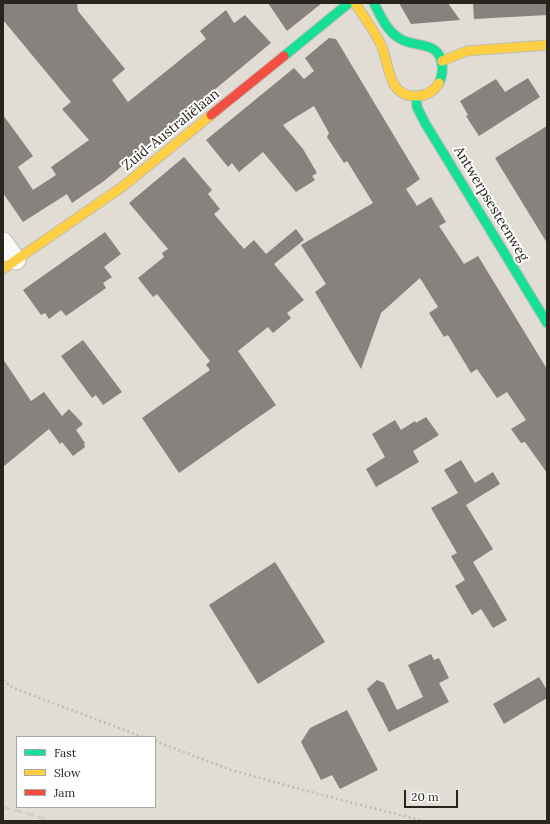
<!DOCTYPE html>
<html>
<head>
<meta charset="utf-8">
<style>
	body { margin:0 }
	#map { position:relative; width:550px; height:824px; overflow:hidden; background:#e1ddd4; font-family:Lora,serif }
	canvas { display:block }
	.frame { position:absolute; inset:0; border:4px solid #27251e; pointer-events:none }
	.legend { position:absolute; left:16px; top:736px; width:140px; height:72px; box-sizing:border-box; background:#fff; border:1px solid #a9a8a5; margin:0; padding:5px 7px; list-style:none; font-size:12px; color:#27251e }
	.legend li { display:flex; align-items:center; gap:8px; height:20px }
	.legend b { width:20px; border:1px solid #a9a8a5 }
	.scale { position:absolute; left:404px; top:790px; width:54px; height:18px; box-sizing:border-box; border:2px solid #27251e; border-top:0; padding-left:5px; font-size:12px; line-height:14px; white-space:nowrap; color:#27251e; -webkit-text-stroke:3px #fff; paint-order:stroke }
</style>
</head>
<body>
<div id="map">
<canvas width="550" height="824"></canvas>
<div class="frame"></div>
<ul class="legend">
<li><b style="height:5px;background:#16e098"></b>Fast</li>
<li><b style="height:5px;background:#ffcf43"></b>Slow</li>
<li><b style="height:5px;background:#f24e42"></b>Jam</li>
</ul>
<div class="scale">20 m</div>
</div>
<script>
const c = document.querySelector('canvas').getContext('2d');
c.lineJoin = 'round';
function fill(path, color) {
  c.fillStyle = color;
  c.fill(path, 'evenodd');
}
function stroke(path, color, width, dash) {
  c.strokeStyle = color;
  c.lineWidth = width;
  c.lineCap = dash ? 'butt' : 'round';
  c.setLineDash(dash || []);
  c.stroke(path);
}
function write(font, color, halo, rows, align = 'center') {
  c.font = font + ' Lora,serif';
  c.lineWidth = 4;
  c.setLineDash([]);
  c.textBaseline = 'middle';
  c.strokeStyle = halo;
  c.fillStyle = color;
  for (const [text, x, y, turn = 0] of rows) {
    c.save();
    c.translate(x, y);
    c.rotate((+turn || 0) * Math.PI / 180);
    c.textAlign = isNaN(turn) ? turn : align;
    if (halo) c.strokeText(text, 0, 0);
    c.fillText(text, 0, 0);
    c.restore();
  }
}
fill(new Path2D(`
	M3 3H77L78 11 125 69 112 80 128 102 206 39 200 31 226 10 234 23 245 15 271 43 104 181 72 203 67 194 23 222 3 193V115L33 156 18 167 33 190 56 175 51 167 89 140 62 109 71 102 3 20Z
	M268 3H322L287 31Z
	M399 3H448L460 20 411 24Z
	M473 3H547V15L474 19Z
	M329 38 336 39 420 179 406 189 417 206 431 197 446 222 439 226 464 264 478 256 547 369V473L525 442 521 443 511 429 526 420 507 392 497 398 477 369 471 373 448 335 444 337 429 313 438 307 420 278 381 313 361 369 315 292 326 284 301 245 373 203 347 161 344 163 327 137 329 133 314 106 283 125 303 149 317 173 312 176 315 180 296 192 263 152 239 172 232 163 228 167 206 140 294 68 304 79 314 71 305 58Z
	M528 78 540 97 479 136 466 116 468 115 460 101 496 79 505 92Z
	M547 126V243L495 158Z
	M184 157 212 190 208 194 220 209 214 214 244 249 254 240 266 254 296 229 304 240 274 264 304 300 287 313 291 318 273 333 268 327 238 351 276 405 179 473 142 418 210 370 206 365 210 361 157 294 153 297 138 278 164 257 162 253 168 249 129 203Z
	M105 232 121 254 104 267 112 277 103 283 106 288 66 316 61 310 49 319 45 313 41 315 23 290Z
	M83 340 122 392 103 405 96 395 92 398 61 356Z
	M3 359 31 401 44 392 62 416 69 409 83 424 76 430 85 443 84 444 85 447 73 456 62 442 60 444 49 429 3 467Z
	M426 417 439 435 413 451 419 462 376 487 366 469 385 457 372 434 395 420 401 430 415 421 416 423Z
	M461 460 475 483 493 472 500 484 466 505 493 549 473 562 507 620 493 628 481 609 472 615 455 586 465 580 451 556 457 553 431 508 458 493 444 470Z
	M275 562 325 642 258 684 209 605Z
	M431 654 434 660 439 658 449 678 439 683 449 702 389 732 367 689 377 680 384 683 397 710 423 697 408 665Z
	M539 677 547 690V698L504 724 493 704Z
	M347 710 378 770 340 789 332 775 321 780 301 742 310 728Z`), '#87827d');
const street = new Path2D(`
	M3 242 16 260`);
const fast = new Path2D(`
	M374 3C380 15 387 31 399 38 415 49 439 39 442 65 443 72 442 77 439 83
	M284 56 349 3
	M416 97 417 107 425 123 547 323`);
const slow = new Path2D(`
	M355 3C364 17 374 30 381 45 390 64 387 97 416 96 426 96 434 91 439 83
	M442 61 467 51 547 45
	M3 269 122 187 211 115`);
const jam = new Path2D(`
	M211 115 284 56`);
stroke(street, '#bebcb4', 21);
stroke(fast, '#bebcb4', 11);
stroke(slow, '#bebcb4', 11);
stroke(jam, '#bebcb4', 11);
stroke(new Path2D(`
	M3 680 13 688 29 694 143 737
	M155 741 231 770 318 794 424 821`), '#bebdb9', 2.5, [2, 3]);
stroke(street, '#fafaf9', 19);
stroke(fast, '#16e098', 9);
stroke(slow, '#ffcf43', 9);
stroke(jam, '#f24e42', 9);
stroke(new Path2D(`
	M3 807 53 821
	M3 820 5 821`), '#cfcfcc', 3, [8, 4]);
write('14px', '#27251e', '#fff', [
	["Zuid-Australiëlaan",171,130,-39],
	["Antwerpsesteenweg",491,204,59]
]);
</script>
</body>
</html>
